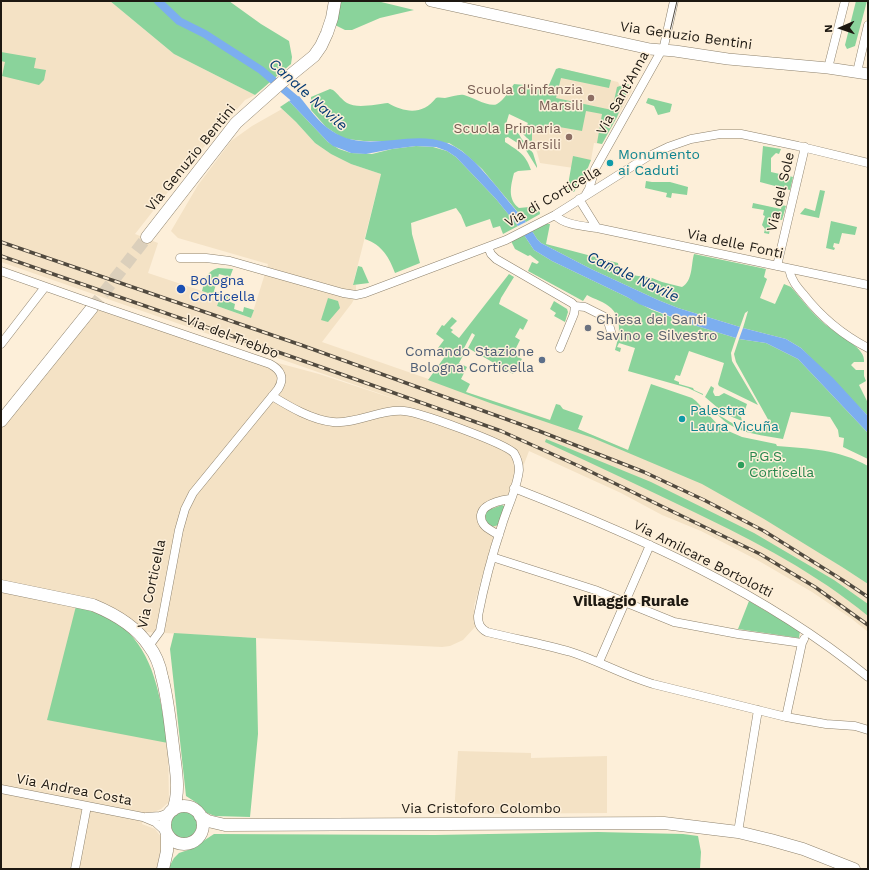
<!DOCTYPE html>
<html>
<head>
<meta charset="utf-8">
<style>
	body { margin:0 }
	#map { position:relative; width:869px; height:870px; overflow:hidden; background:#fdefd9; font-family:"Work Sans",sans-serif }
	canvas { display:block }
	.frame { position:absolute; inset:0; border:2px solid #1d1811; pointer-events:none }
	.north { position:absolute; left:821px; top:8px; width:40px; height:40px; -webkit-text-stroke:3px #fdefd9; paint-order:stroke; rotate:268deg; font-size:11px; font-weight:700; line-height:16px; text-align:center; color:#1d1811 }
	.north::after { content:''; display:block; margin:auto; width:14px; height:18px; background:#1d1811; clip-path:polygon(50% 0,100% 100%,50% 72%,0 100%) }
</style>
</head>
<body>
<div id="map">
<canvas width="869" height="870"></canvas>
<div class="frame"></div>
<div class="north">N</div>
</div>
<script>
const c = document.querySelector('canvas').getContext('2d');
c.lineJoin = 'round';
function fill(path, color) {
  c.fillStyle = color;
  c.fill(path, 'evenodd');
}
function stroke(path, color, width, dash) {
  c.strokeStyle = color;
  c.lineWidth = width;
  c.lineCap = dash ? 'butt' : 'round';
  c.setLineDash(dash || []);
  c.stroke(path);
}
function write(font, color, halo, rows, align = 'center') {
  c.font = font + ' "Work Sans",sans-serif';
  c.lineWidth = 3;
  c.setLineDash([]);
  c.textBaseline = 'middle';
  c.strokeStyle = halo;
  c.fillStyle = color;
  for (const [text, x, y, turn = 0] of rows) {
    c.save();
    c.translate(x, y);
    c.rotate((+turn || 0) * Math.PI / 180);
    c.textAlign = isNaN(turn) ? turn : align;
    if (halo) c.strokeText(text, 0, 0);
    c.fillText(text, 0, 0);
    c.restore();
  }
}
fill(new Path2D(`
	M3 1H110L174 54 255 95 245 100 197 155 135 234 158 243 148 273 220 297 217 306 251 318 268 264 178 238 171 231 198 185 231 141 252 126 282 109 296 122 315 143 331 154 351 164 381 174 353 284 356 285V295L352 303 322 342 466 392 578 429 698 479 768 518 868 584V632L852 619 812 592 759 561 701 531 662 515 621 493 529 451 483 573 474 606 475 627 463 640 450 646 442 647 256 638 128 631 102 615 168 743 169 802 161 809 154 812H145L142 824 155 829 162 838 163 846 159 869H1V422L92 308 173 335 319 374 410 404 1 262V7Z
	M559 68 618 82 620 86 626 84 630 85 632 91 602 144 594 143 591 160 587 170 540 163 537 152 532 143V132L546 134Z
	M458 751 531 753V758L607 756V813L454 814Z`), '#f4e2c5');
fill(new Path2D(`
	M110 1H229L261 24 289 41 292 57 291 64 255 95 174 54Z
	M340 1H377L414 10 380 18 352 30H345L335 25Z
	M856 1H867L855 46 847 49 845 45Z
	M1 52 36 58 34 68 46 70 44 80 39 85 2 76 5 62 1 61Z
	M559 68 611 80 609 88 561 78 556 98 612 110 617 87 626 84 630 85 617 117 602 144 597 143 602 114 586 111 582 131 548 125 546 134 532 132V143L523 134V131L528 123 509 114 506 124 519 134 521 138 533 153 537 166V168L524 147 508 137 505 138V142C518 151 525 153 531 170L518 171 514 173C511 185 507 199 519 208L539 206 540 214 526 222 482 169 462 151 449 143 387 141H364L347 139 341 137 326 127 311 110V97L330 89 333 90C338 94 342 100 347 103 357 109 377 104 388 103 405 113 423 115 436 98 439 97 442 98 445 98 452 97 458 94 464 95 472 97 490 108 497 104 504 100 509 91 514 84L545 87 549 85 556 69Z
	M648 98 672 104 670 112 658 115 654 106 646 103Z
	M289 101 328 142 339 149 351 153 372 154 392 149 416 146 433 147 447 151 456 157 496 199 518 226 503 234 500 226 493 228 490 219 466 227 461 215 456 208 411 223 412 234 420 263 395 273C389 257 382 245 365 239L381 174 351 164 331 154 315 143 296 122 280 107Z
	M763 146 781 149 779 154 776 153 771 158V172L793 177 790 190 760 182Z
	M573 156 591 160 587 170 574 192 567 191Z
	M646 181 652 182H670L688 187 687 195 672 193 671 198 666 197 667 193 645 188Z
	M820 190 825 191 819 218 800 214 805 208 815 211Z
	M753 203 781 209 782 205 786 206 782 220 772 218 769 234 764 233 765 229 762 225 765 216 763 215 764 210 752 208Z
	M831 221 857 227 855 235 842 233 839 244 834 243 833 247 835 248 834 250 826 248Z
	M545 224H550L546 244 618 263 619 271 625 274 652 278 662 282 682 287C693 281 691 264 694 254L766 269 764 277 767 279 760 298 775 304 784 284 791 287C803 301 815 317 830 328 840 336 866 348 864 362H854L851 365 856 370H864V376L866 381 859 385 868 403V416L801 348 786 339 743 328 748 311 745 313 740 327 678 308 658 300 591 269 541 243 537 239 532 231Z
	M524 235 534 250 552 261 627 297 652 310 687 323 736 338 731 353 732 361 758 405 719 386 718 384 724 363 689 351 680 376 676 375 674 380 679 382V384L693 388 694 390 703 394V395L688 388 628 371 635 348 619 343 617 347 621 348 620 352 615 350C619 337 623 319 611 308 605 302 594 299 587 295L583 301 528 271 532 262 537 264 539 262 530 255 528 256 515 249 511 241Z
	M358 266 362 267 369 283 353 285Z
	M218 268 233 269 230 277 219 274 214 291 229 296 228 301 235 304 234 309 243 312 244 307 254 310 251 318 217 306 220 297 202 291C205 281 206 271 218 268Z
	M509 274 514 277 501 298 499 304 528 320 523 330 520 328 515 337 520 340 515 350 520 354 518 357 522 359 513 374 468 348 475 335 472 333 463 350 465 352 459 363 467 367 461 379 470 384 466 392 550 420 556 404 560 405 563 409 583 416 578 429 628 450 651 384 692 398 696 401 719 426 726 430 742 437 776 444 777 446C811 449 838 449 868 466V584L842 567 764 519 702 484 593 438 490 403 428 380 446 355 438 348 444 340 436 334 442 325 444 326 452 317 457 321 450 328 453 330 451 332 459 338Z
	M328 298 338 301 340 308 328 322 321 320Z
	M554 301 567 309 568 312 565 322 554 316 556 313 550 309Z
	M739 339 766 343 798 359 868 433V459L843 447 844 438 839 437 838 430 830 417 791 412 783 439C760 435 733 433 717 414 729 421 746 434 762 428 766 427 767 424 770 423L736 362 734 354Z
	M711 386 714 388 713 392 715 396H719L724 393 747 404 745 410 739 408 737 414 741 417 742 421 725 414 705 397Z
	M546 439 651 482 754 533 834 580 868 604V616C816 573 756 542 696 513 646 489 596 465 545 442Z
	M502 505 504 506 505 509 499 525 491 527 486 522 485 514 486 511Z
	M749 601 800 631 799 638 738 629Z
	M76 606C92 611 116 619 128 632 157 661 161 705 168 743L47 720Z
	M174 633 256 638 258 734 250 817 215 816 207 813 197 803 186 796 170 649Z
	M171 825a13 13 0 1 1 26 0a13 13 0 1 1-26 0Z
	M598 832 683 834 698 836 701 852 700 869H168L174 858 179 853 191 849 214 834 435 835Z`), '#8ad39b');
fill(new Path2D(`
	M299 96C309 108 318 122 332 131 367 155 410 128 447 143 469 152 482 170 497 187 506 199 516 210 526 222L518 226 496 199 456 157 447 151 436 147 416 146 392 149 366 154 351 153 344 150 333 146 328 142 289 101Z
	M532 231 537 239 541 243 591 269 658 300 678 308 740 327 736 338 687 323 639 304 627 297 552 261 534 250 524 235Z
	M743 328 786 339 801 348 833 378 868 416V433L798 359 766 343 739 339Z`), '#7caeef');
stroke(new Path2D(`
	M158 1 179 21 205 34 261 70 294 98 301 106`), '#7caeef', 8);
stroke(new Path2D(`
	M92 308 147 237`), '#dbcfbb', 12, [12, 6]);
const street = new Path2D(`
	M828 68 845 1
	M857 72 868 25
	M586 194 589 189 595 169 664 46 674 1
	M579 199 597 228
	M555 215C564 225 583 226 597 228L868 285
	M488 247 491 254 496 259 572 303 575 306 574 314 560 348
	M180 258H206L230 261 343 293 356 295 365 293 506 240 555 215 647 157 668 147 691 139 720 134H741L798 146 868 163
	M777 266 805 147
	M789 269C791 280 797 287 804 295 822 318 843 335 868 348
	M1 271 86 301
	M575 306 585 307 607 318 612 335
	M103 307 270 364C281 370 285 378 278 389L193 493 185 509 179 530 160 631 149 646
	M1 344 45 287
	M272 396C290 407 312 420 333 422 357 424 380 409 404 411 419 412 504 443 514 453 517 458 519 465 519 470 517 489 507 508 502 525 492 555 484 585 478 616 478 624 480 628 487 632 515 639 543 644 571 652 599 661 625 676 653 684L786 717 826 724 855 726 868 730
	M514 488C639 537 763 591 868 677
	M499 535C490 530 480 526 481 515 482 511 483 509 486 507 493 502 502 500 510 499
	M492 557 595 590 674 622 738 634 802 643
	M599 662 650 545
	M786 717 802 643 804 639
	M1 789 143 817 155 822 165 831
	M146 817 160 816 169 813
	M738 832 758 710
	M75 869 87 806`);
const secondary = new Path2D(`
	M431 1 650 49 675 51 728 59 828 68 868 74`);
const primary = new Path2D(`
	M147 237 236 123 282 82 314 56 321 46 327 33 332 18 335 1
	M1 421 92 308
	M1 586 93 605C115 614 136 626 149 646 156 655 160 666 162 677 168 699 170 723 173 746 175 766 181 790 173 810
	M165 825a19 19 0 1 1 38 0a19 19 0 1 1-38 0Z
	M200 816 208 821 225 825 664 823 738 832 771 840 803 849 854 869
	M163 869 167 851V835`);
stroke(street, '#8e826d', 9);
stroke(secondary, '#8e826d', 12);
stroke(primary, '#8e826d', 13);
stroke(street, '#fff', 8);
stroke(secondary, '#fff', 11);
stroke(primary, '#fff', 12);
stroke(new Path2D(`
	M670 39V31L677 1`), '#514a3f', 1);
const rail = new Path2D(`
	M1 242 301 345 539 431 644 472 704 500 764 531 844 581 868 597
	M1 256 321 367 501 431 581 467 760 554 815 587 868 625`);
stroke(rail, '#514a3f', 3.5);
stroke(rail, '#fdefd9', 2, [6]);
const streetBridge = new Path2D(`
	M86 301 103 307`);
stroke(streetBridge, '#8e826d', 9, []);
stroke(streetBridge, '#fff', 8);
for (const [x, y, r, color] of [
	[591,98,4,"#8d6e63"],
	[569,137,4,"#8d6e63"],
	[610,163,4,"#0f9aa8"],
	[181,289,5,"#1a4fb4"],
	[588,328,4,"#6b7280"],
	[542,360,4,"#5c6f8a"],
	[682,419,4,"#0f9aa8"],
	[741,465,4,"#2e9e5b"]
]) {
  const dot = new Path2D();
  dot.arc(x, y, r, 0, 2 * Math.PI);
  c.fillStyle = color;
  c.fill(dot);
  stroke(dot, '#fdefd9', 1.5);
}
write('14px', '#1d1811', '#fdefd9', [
	["Via Genuzio Bentini",686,36,8],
	["Via Sant'Anna",623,93,-61],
	["Via Genuzio Bentini",191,158,-51],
	["Via del Sole",781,192,-77],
	["Via di Corticella",553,197,-30],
	["Via delle Fonti",735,244,12],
	["Via del Trebbo",232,337,21],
	["Via Amilcare Bortolotti",703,559,27],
	["Via Corticella",152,584,-78],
	["Via Andrea Costa",74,790,11],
	["Via Cristoforo Colombo",481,809]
]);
write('14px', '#785e54', '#fdefd9', [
	["Scuola d'infanzia",583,90],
	["Marsili",583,106],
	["Scuola Primaria",561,129],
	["Marsili",561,145]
], 'right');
write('14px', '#0d838f', '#fdefd9', [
	["Monumento",618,155],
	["ai Caduti",618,171],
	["Palestra",690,411],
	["Laura Vicuña",690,427]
], 'left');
write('14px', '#164399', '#fdefd9', [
	["Bologna",190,281],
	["Corticella",190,297]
], 'left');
write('14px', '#5b616d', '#fdefd9', [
	["Chiesa dei Santi",596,320],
	["Savino e Silvestro",596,336]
], 'left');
write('14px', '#4e5e75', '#fdefd9', [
	["Comando Stazione",534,352],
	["Bologna Corticella",534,368]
], 'right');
write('14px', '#27864d', '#fdefd9', [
	["P.G.S.",749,457],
	["Corticella",749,473]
], 'left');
write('italic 15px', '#053a73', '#fdefd9', [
	["Canale Navile",308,95,42],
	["Canale Navile",633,277,25]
]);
write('bold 15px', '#1d1811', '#fdefd9', [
	["Villaggio Rurale",631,602]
]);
</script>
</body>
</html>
